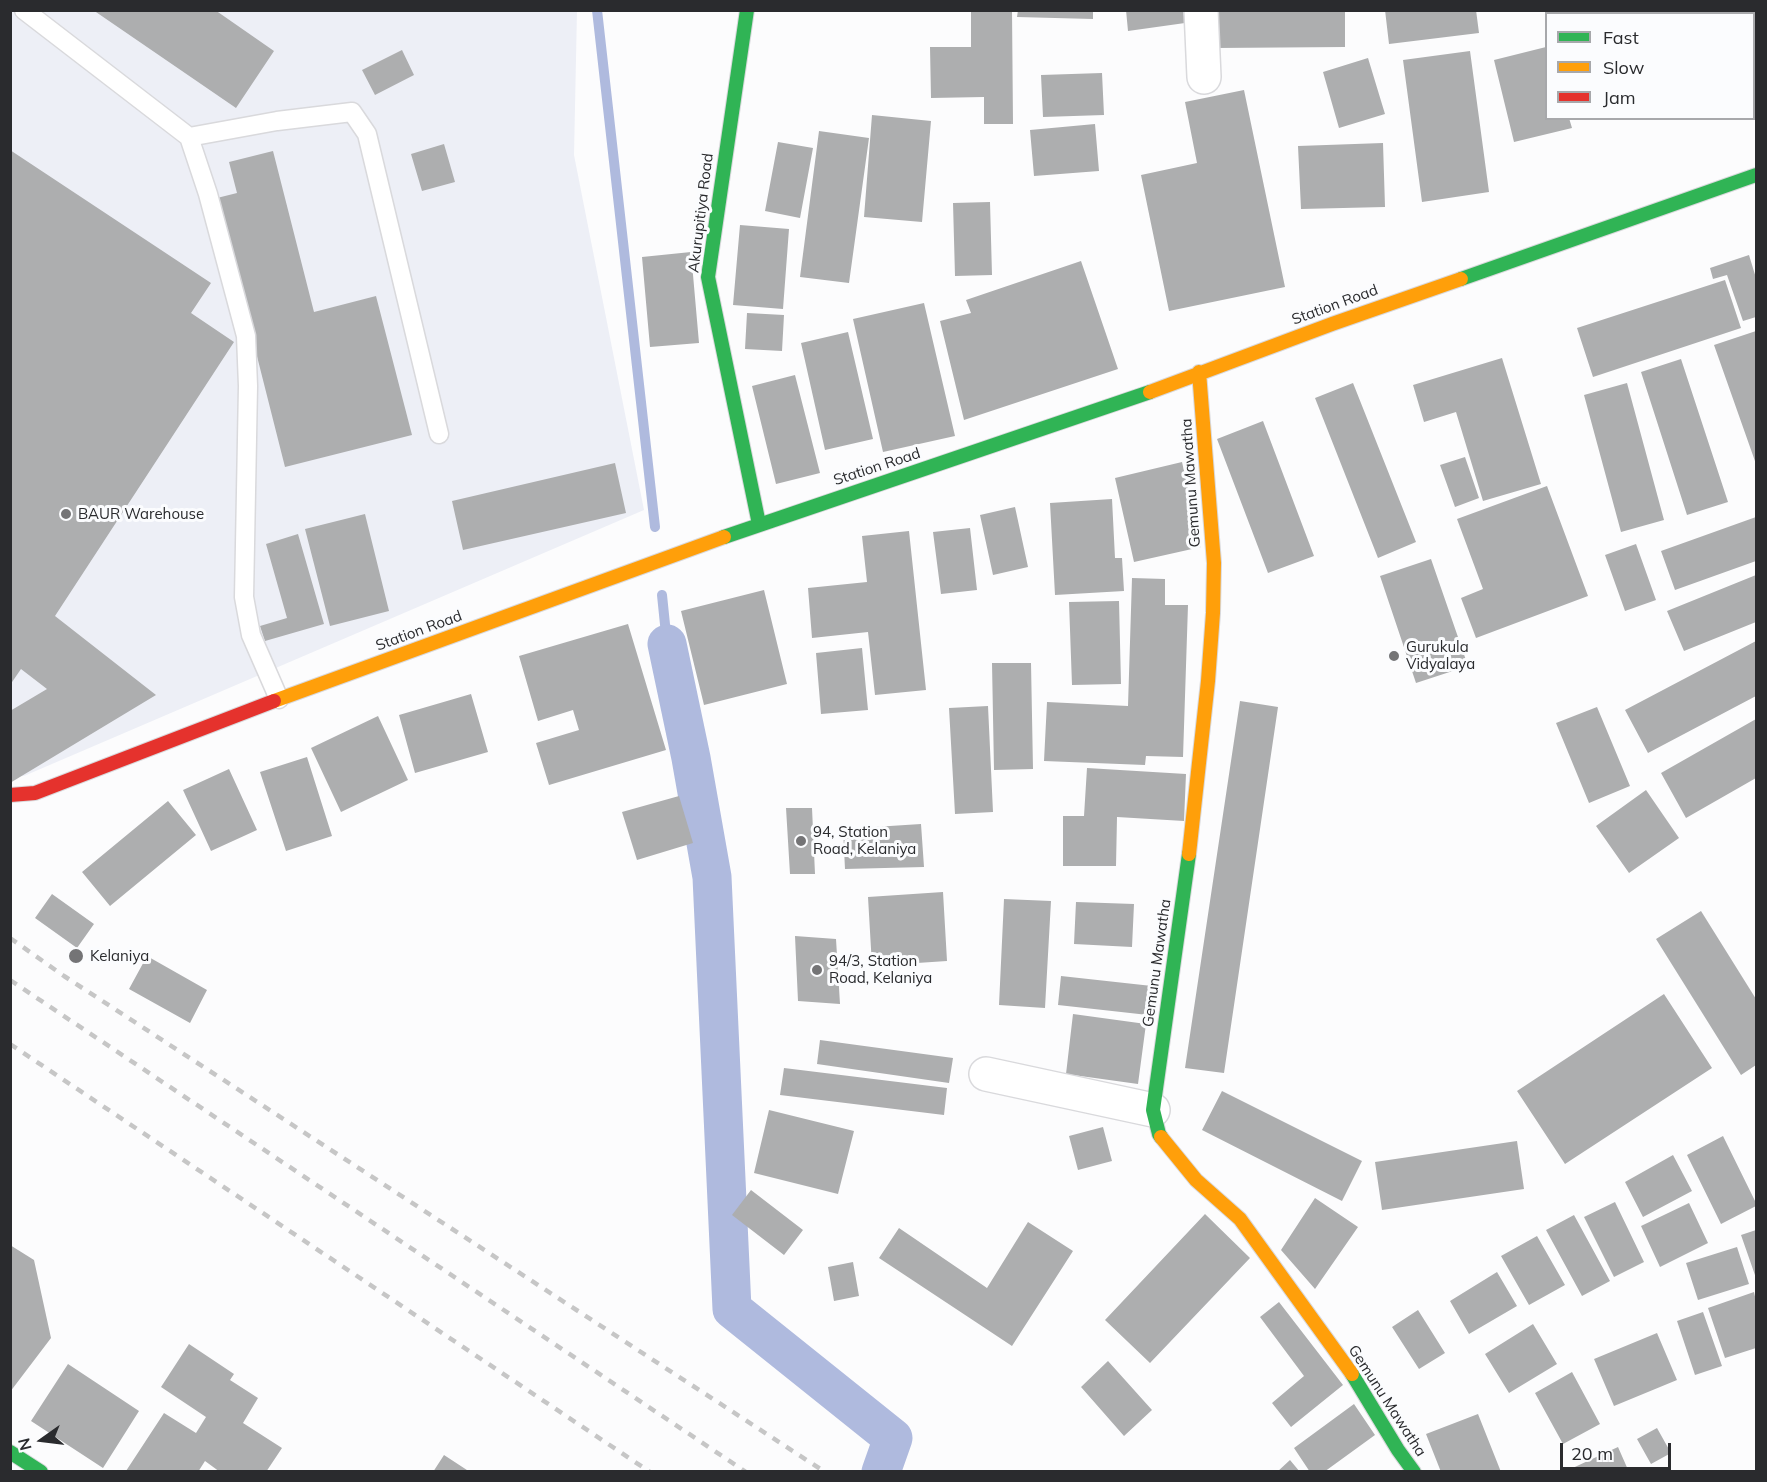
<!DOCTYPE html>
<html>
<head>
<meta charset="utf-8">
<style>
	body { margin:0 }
	#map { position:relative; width:1767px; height:1482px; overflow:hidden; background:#fcfcfd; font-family:Mulish,sans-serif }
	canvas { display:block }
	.frame { position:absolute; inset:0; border:12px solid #2a2b2e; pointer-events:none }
	.legend { position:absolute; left:1545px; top:12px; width:210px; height:108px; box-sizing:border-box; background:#fbfcfe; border:2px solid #a7a8ab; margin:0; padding:8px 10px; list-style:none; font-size:18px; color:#2a2b2e }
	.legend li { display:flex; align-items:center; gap:12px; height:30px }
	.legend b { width:30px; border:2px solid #a7a8ab }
	.north { position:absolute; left:12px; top:1410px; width:60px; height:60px; -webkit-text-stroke:4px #fbfcfe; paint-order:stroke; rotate:256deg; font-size:16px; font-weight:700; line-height:24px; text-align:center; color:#2a2b2e }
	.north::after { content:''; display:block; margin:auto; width:21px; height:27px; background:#2a2b2e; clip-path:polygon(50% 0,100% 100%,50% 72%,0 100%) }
	.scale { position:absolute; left:1560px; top:1443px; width:111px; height:27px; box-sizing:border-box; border:3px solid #2a2b2e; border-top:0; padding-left:8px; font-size:18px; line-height:21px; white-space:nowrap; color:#2a2b2e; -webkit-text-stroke:4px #fbfcfe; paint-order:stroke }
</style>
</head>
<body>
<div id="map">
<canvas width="1767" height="1482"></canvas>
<div class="frame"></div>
<ul class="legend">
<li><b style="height:8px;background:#30b455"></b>Fast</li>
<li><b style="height:8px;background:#ff9f0a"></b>Slow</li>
<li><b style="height:8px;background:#e5322d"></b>Jam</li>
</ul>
<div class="north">N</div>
<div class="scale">20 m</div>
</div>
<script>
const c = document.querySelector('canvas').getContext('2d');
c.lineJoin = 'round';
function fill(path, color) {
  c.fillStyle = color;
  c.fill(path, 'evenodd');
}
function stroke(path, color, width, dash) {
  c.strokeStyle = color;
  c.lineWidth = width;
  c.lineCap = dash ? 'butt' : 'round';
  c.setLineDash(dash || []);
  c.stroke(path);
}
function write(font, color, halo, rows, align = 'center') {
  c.font = font + ' Mulish,sans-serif';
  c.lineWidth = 6;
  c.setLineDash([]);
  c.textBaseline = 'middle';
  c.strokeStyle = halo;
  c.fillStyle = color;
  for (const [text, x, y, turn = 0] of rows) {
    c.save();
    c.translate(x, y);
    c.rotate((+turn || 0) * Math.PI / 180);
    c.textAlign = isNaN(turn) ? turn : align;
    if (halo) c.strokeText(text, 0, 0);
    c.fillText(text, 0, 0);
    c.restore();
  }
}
fill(new Path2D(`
	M11 11H577L574 155 644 510 24 776 11 777Z`), '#edeff6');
stroke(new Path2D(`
	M597 10 655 527
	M662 595 667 644`), '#afbade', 10);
stroke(new Path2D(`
	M667 644 691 758 712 877 732 1309 893 1438 881 1472`), '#afbade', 39);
fill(new Path2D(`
	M93 10H215L274 51 236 108Z
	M971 10H1012L1013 124H984V97L931 98 930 47H971Z
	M1018 10H1093V19L1017 17Z
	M1126 10H1183L1185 23 1128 31Z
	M1214 10H1345V47L1215 48Z
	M1385 10H1476L1479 33 1389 44Z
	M1670 10H1735L1736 14H1671Z
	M1546 47V118H1569L1572 128 1514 142 1494 60Z
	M402 50 414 75 375 95 362 70Z
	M1470 51 1489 192 1422 202 1403 60Z
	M1368 58 1385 114 1339 128 1323 72Z
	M1102 73 1104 115 1043 117 1041 75Z
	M1244 90 1285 287 1169 311 1141 175 1197 163 1185 102Z
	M872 115 931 121 922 222 864 217Z
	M1095 124 1099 171 1034 176 1030 130Z
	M819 131 869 138 849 283 800 277Z
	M778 142 813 148 800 218 765 211Z
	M1383 143 1385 207 1301 209 1298 146Z
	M444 144 455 182 422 191 411 154Z
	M10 150 211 283 191 313 234 342 55 616 156 695 10 783V711L47 689 21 669 10 685Z
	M273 151 314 312 376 296 412 435 285 467 217 198 237 193 229 162Z
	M990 202 992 275 955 276 953 203Z
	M740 225 789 229 783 309 733 305Z
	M691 252 699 343 650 347 642 257Z
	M1749 255 1756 278V317L1743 321 1727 275 1713 279 1710 268Z
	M1081 261 1118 369 964 420 940 321 971 313 966 300Z
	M1725 280 1741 328 1593 377 1577 328Z
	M924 303 955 436 883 452 853 319Z
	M747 313 784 315 782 351 745 349Z
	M1756 331V464L1714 345Z
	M848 332 873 439 825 450 801 343Z
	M1502 358 1541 484 1483 501 1456 412 1424 422 1413 385Z
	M1681 359 1728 502 1687 515 1641 372Z
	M795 375 820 473 776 484 752 386Z
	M1353 383 1416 542 1378 558 1315 398Z
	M1627 383 1664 520 1621 532 1584 395Z
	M1263 421 1314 556 1268 573 1217 439Z
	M1465 457 1479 498 1455 507 1440 465Z
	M1182 462 1201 547 1134 562 1115 478Z
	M615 463 626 513 463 550 452 501Z
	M1547 486 1588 596 1476 638 1461 598 1483 589 1457 519Z
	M1112 499 1115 558H1122L1124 591 1055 595 1050 503Z
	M1015 507 1028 567 993 575 980 515Z
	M365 514 389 611 330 626 305 529Z
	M1756 517V561L1675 590 1661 551Z
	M970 528 977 590 941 594 933 532Z
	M909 531 926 690 875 695 868 632 812 638 808 588 867 582 862 536Z
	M298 534 324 624 265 641 260 626 287 618 266 544Z
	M1636 544 1656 600 1625 611 1605 555Z
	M1431 559 1468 666 1416 683 1380 576Z
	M1756 575V622L1684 651 1667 611Z
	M1132 578 1165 579V605H1188L1183 757 1146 756 1145 765 1044 761 1047 702 1128 706Z
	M764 590 787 684 704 705 681 611Z
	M1119 601 1121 684 1072 685 1069 602Z
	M628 624 666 750 549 785 536 743 579 730 573 710 538 721 519 656Z
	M1756 641V696L1648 753 1625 710Z
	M862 648 868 710 821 714 816 653Z
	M992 663H1031L1033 769 994 770Z
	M471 694 488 752 415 773 399 715Z
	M1240 701 1278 707 1224 1073 1185 1068Z
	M988 706 993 812 955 814 949 708Z
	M1597 707 1630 786 1589 803 1556 723Z
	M378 716 408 780 341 812 311 748Z
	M1756 719V778L1686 818 1661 773Z
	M307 757 332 836 286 851 260 772Z
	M1087 768 1186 774 1184 821 1117 817 1116 866H1063V816H1084Z
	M229 769 257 830 211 851 183 790Z
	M1646 790 1679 838 1629 873 1596 826Z
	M679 796 693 843 637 860 622 812Z
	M168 801 196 835 110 906 82 872Z
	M786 808H812L815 874H790Z
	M921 824 924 867 845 869 843 829Z
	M943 892 947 961 872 966 868 897Z
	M52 894 94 924 77 948 35 918Z
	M1004 899 1051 901 1045 1008 999 1005Z
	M1076 902 1134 904 1132 947 1074 944Z
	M1701 911 1756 999V1065L1741 1075 1656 939Z
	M795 936 836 939 840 1004 798 1001Z
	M147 956 207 990 190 1023 129 989Z
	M1061 976 1152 986 1148 1015 1058 1005Z
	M1664 994 1712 1068 1565 1164 1517 1091Z
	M1073 1014 1146 1024 1138 1084 1066 1074Z
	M820 1040 953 1058 949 1083 817 1064Z
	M784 1068 947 1088 944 1115 780 1095Z
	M1222 1091 1362 1161 1342 1201 1202 1130Z
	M769 1110 854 1131 838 1194 754 1173Z
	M1103 1127 1112 1161 1078 1170 1069 1136Z
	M1723 1136 1756 1203V1206L1721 1224 1687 1155Z
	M1517 1141 1524 1189 1382 1210 1375 1162Z
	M1673 1155 1692 1191 1643 1217 1625 1182Z
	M751 1190 803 1230 784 1255 732 1215Z
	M1315 1198 1358 1227 1315 1289 1281 1250Z
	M1615 1202 1644 1262 1614 1277 1584 1217Z
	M1689 1203 1708 1243 1660 1267 1641 1226Z
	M1205 1214 1250 1258 1150 1363 1105 1320Z
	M1574 1215 1610 1281 1582 1296 1546 1230Z
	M1028 1222 1073 1251 1012 1346 879 1258 899 1228 987 1288Z
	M1756 1230V1278L1741 1235Z
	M1537 1236 1565 1285 1529 1305 1501 1256Z
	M10 1245 34 1260 51 1338 10 1392Z
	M1737 1247 1749 1284 1698 1300 1686 1263Z
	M853 1262 859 1296 834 1301 828 1267Z
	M1497 1272 1517 1306 1469 1334 1450 1301Z
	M1754 1292 1756 1301V1348L1725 1358 1708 1308Z
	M1279 1302 1343 1385 1291 1427 1272 1403 1304 1376 1260 1317Z
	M1418 1310 1445 1353 1419 1369 1392 1327Z
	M1703 1312 1722 1366 1695 1375 1677 1321Z
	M1533 1324 1557 1364 1509 1393 1485 1354Z
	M1657 1333 1677 1380 1614 1406 1594 1359Z
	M189 1344 234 1374 230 1380 258 1398 243 1423 282 1448 266 1472H220L205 1461 198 1472 126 1471 164 1413 196 1433 206 1417 161 1387Z
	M1108 1361 1152 1410 1124 1436 1081 1387Z
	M68 1364 139 1411 103 1468 31 1421Z
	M1572 1372 1600 1424 1563 1444 1535 1393Z
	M1354 1404 1375 1435 1324 1472H1310L1294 1448Z
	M1478 1414 1501 1472H1441L1426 1434Z
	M1657 1428 1671 1453 1651 1464 1637 1439Z
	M1618 1447 1629 1472H1564Z
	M444 1455 470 1472H433Z
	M1290 1460 1300 1472H1277Z`), '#adaeaf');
const lane = new Path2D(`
	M24 10 189 137 208 194 246 336 248 386 244 597 251 635 279 699
	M189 137 277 121 352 112 367 134 439 434`);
const street = new Path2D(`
	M1201 10 1204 77
	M986 1074 1153 1110`);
const fast = new Path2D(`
	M747 10 708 277 759 524
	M1461 279 1756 175
	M724 537 1150 392
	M1161 1137 1159 1134 1153 1110 1189 854
	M1352 1374 1398 1450 1414 1472
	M10 1452 41 1472`);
const slow = new Path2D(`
	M1150 392 1332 324 1461 279
	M274 701 724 537
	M1189 854 1208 681 1213 613 1214 563 1199 372
	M1161 1137 1196 1180 1240 1219 1352 1374`);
const jam = new Path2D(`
	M10 795 35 793 274 701`);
stroke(lane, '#d9d9dc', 21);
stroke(street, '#d9d9dc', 36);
stroke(fast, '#d9d9dc', 16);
stroke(slow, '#d9d9dc', 16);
stroke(jam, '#d9d9dc', 16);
stroke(lane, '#fff', 18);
stroke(street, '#fff', 33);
stroke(fast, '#30b455', 14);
stroke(slow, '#ff9f0a', 14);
stroke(jam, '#e5322d', 14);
stroke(new Path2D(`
	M10 938 64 976 825 1472
	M10 980 746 1472
	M10 1044 650 1472`), '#c6c6c6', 4.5, [8, 8]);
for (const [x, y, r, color] of [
	[66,514,6,"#747476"],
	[1394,656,6,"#747476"],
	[801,841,6,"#747476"],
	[76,956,8,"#747476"],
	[817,970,6,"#747476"]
]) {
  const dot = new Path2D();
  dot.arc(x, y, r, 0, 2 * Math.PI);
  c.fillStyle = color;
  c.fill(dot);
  stroke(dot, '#fbfcfe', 2);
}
write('15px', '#2a2b2e', '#fbfcfe', [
	["Akurupitiya Road",701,213,-83],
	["Station Road",1335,305,-20],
	["Station Road",877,467,-18],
	["Gemunu Mawatha",1191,483,-94],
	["Station Road",419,631,-20],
	["Gemunu Mawatha",1157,963,-82],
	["Gemunu Mawatha",1387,1401,57]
]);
write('15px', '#2a2b2e', '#fbfcfe', [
	["BAUR Warehouse",78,514],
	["Gurukula",1406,647],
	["Vidyalaya",1406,664],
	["94, Station",813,832],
	["Road, Kelaniya",813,849],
	["Kelaniya",90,956],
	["94/3, Station",829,961],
	["Road, Kelaniya",829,978]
], 'left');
</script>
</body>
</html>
